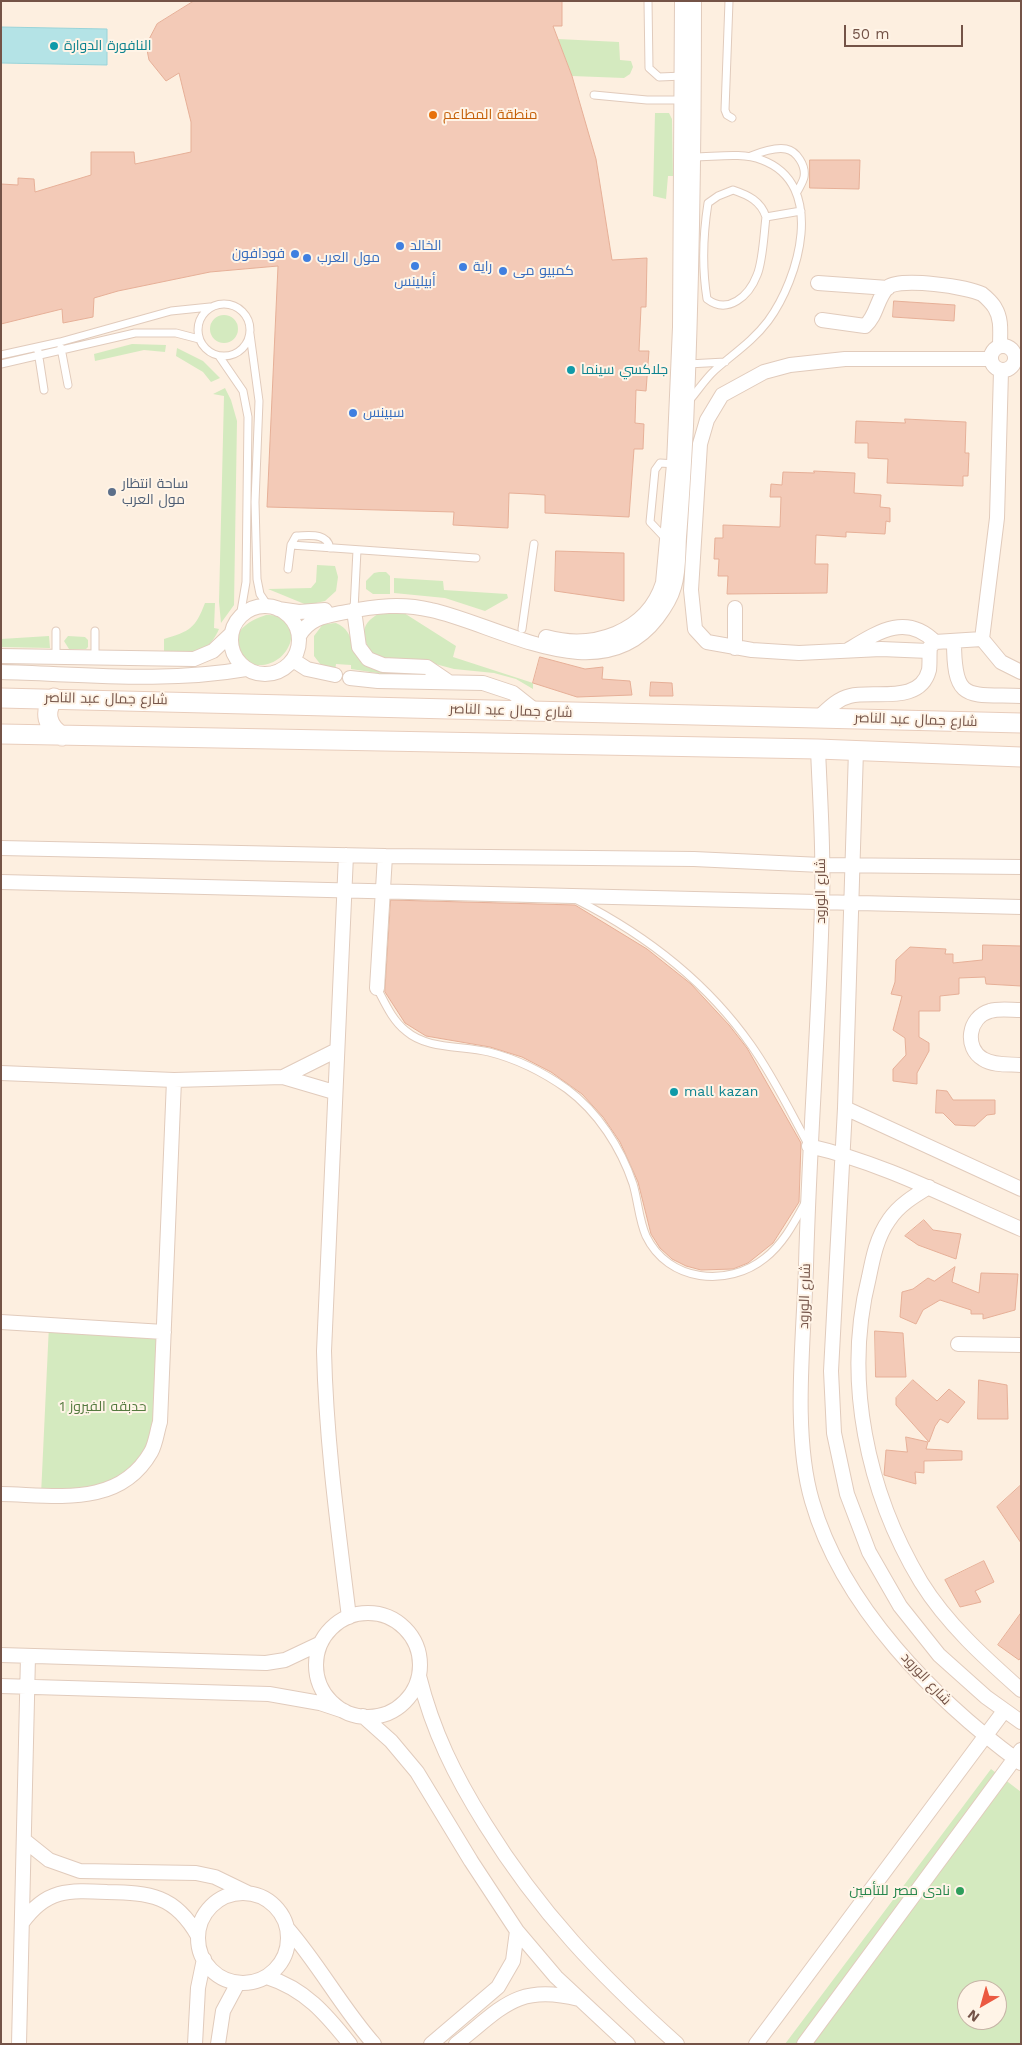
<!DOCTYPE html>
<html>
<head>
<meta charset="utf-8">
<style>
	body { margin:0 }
	#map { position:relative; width:1022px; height:2045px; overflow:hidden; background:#fdefe0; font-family:"Work Sans",sans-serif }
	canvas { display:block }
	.frame { position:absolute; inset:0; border:2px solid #745347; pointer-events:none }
	.north { position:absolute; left:957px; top:1980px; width:50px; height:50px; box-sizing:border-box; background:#fff4e7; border:1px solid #c7b4a7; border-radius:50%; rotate:218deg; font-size:14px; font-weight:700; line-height:20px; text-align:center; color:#745347 }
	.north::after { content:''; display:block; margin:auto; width:18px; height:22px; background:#eb5941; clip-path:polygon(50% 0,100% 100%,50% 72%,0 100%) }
	.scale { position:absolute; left:844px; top:25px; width:119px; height:22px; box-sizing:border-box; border:2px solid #745347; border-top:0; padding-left:6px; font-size:15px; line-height:18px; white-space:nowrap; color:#745347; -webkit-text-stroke:4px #fff4e7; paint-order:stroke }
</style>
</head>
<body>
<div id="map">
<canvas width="1022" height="2045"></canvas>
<div class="frame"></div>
<div class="north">N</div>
<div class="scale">50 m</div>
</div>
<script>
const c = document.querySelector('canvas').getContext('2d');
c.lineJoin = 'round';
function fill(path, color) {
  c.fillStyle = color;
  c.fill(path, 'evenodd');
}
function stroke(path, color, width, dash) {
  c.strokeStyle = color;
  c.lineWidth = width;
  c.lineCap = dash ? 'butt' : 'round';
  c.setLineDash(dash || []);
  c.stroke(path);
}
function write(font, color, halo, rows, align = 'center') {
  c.font = font + ' "Work Sans",Cairo,sans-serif';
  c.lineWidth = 4;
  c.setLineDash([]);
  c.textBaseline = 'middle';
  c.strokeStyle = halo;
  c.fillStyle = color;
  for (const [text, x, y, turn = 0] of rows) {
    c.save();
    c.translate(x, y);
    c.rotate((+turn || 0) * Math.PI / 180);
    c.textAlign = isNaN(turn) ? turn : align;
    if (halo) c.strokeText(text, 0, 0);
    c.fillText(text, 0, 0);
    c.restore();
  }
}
fill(new Path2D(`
	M558 39 619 42 620 60 631 61 633 67 630 74 624 78 572 76Z
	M655 113H669L672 119 673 176H668L666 199 653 196Z
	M210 329a14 14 0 1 1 28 0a14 14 0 1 1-28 0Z
	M132 344 166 345 165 352 144 350 95 361 94 354Z
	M177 348 203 361 220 378 211 382 203 372 176 356Z
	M225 388 231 400 237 421 234 605 221 623 219 602 224 396 213 394Z
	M317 565 335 566 338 577 336 591 325 601 307 605 268 589 311 588 316 582Z
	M379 572H386L390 576V594H373L366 589V581L374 573Z
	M394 578 443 581 444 590 507 594 508 598 485 611 445 598 394 593Z
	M205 603H215L214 628 219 629C207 657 190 652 164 651V639C190 631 195 629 205 603Z
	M380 613H404L456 646 453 657 533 683V689L516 679 494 673 454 669 424 661 375 657C362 640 357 625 380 613Z
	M266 615C308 612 294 668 256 665 240 663 230 645 240 631 247 622 257 618 266 615Z
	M336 623C359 632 347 660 375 670L427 672V676L390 675 351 669V665L336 664 335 671 321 665 314 656V636L323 624Z
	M49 636 50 648 1 647V639Z
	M68 636 85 637 88 640V647L86 649H69L64 641Z
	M49 1325 164 1332 152 1451 109 1490 41 1495Z
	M991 1769 1021 1792V2044H785ZM967 1990H997V2020H967Z`), '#d4eabf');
const water = new Path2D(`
	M1 27 107 29V65L1 63Z`);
fill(water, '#b4e3e6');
stroke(water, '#9ad4d9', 1);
const building = new Path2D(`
	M194 1H562V26H553L572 76 596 159 612 260 647 258 646 307H641L639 351H649L646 391 636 390 635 423 644 424 643 449H634L629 517 545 513V495L530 494 509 493 508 528 453 525 454 512 267 507 278 266 210 272 118 291 94 298 93 317 63 323 62 309 1 324V184L18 185V178L34 179 35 192 91 175V152H134L135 164 191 152V122L179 73 166 81 149 60 146 45 157 24Z
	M810 160H860L859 189 810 188Z
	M894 301 955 305 954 321 893 317Z
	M905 419 966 422 965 453H969L968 476H963V486L887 483 888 459 868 458V443H855L856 421 905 423Z
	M814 471 855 473 854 493 881 495 880 507 890 508V522L886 521 885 534 846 532V537L816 535 815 564H828L827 593 727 594 728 576H718L719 559H714L715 538H723V525L780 527 781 497H770L771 484 782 485 783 472 814 473Z
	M556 551 624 553V601L555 591Z
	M540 657 585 669 603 667 602 679 630 681 632 695 577 697 533 683Z
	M651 682 672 683 673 696H650Z
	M391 900 575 905 647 949 691 984 729 1025 747 1048 801 1143 799 1202 773 1243 748 1263 733 1269 701 1270 686 1266 672 1259 660 1248 651 1234 638 1182 620 1142 603 1117 582 1094 551 1072 522 1057 490 1047 426 1036 405 1023 385 992Z
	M983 945 1021 946V986L986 984 985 977 959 978V994L940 996V1011H919V1037L929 1043V1051L917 1073V1084L893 1081V1069L906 1055 905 1038 893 1030 902 996 891 994 895 982 896 960 910 947 946 949 945 954H953V963L982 960Z
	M937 1090 947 1091 953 1100H995V1114L987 1115 975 1126 955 1125 943 1113H936Z
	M924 1220 933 1230 961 1234 956 1259 918 1245 905 1236Z
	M955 1267 952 1282 979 1293 981 1273 1018 1274 1015 1310 983 1319V1314H971V1310L940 1300 923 1310 916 1324 900 1317 902 1292 913 1289 928 1278 934 1281Z
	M875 1331 903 1333 906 1377H876Z
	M913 1380 937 1401 949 1389 965 1402 948 1423 940 1419 935 1426 929 1442 896 1405V1398Z
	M979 1380 1007 1385 1008 1419H978Z
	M906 1437 928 1442 926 1449 962 1451V1460L924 1461V1473L915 1472 916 1484 884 1475 886 1450 907 1452Z
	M1021 1485V1543L997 1507Z
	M984 1561 994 1582 975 1591 981 1602 960 1607 945 1580Z
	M1021 1613V1657L1019 1660 998 1645Z`);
fill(building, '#f3cab7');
stroke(building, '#e6af97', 1);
const service = new Path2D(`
	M648 1 649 68 659 77 684 76
	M729 1 725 110 727 115 732 118
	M594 95 647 100H683
	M751 156C761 152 775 147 786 149 797 151 806 166 804 177 803 182 799 188 797 192
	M733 190C748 195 761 201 766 217 764 232 763 261 757 275 749 296 728 315 707 299 702 268 703 235 708 203L718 196Z
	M766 217 801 211
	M198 330a26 26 0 1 1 52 0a26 26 0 1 1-52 0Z
	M250 334 259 401 255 502 257 579 260 594 268 606
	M61 348 68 385
	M38 351 44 390
	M1 355 60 342 171 311 210 307
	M219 356 243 391 248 417 246 582 240 617
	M1 364 135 333H176L199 339
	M688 364 725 362
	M688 402C697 392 705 379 715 370 733 354 753 341 768 321 799 279 827 184 762 160 742 152 715 157 694 157
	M666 539 650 522 655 470 660 463 676 464
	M291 545 476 558
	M288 569 291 545 296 536C308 536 327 532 330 548
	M354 610 357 550
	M522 629 534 544
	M95 631V657
	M56 657V631
	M577 900C646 935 706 981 751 1045 773 1076 790 1111 808 1144
	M377 988C385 1003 392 1020 406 1031 428 1050 462 1045 489 1052 517 1059 543 1072 567 1089 598 1112 621 1148 633 1184 638 1201 639 1220 646 1236 668 1282 728 1288 765 1258 783 1244 794 1223 805 1203`);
const minor = new Path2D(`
	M818 283 888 288
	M822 320 865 326C877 316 877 297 888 287 901 277 968 287 982 294 986 297 993 304 995 308 1002 319 1000 333 1000 346
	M991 358a12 12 0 1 1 24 0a12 12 0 1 1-24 0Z
	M1001 371 997 518 982 639 1001 662 1021 672
	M231 640a34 34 0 1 1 68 0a34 34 0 1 1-68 0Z
	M278 609 299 612 325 610
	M354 610 359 647 368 659 383 665 427 667 449 682
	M299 636C310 617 326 616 346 612 375 606 403 603 431 610 500 625 600 692 657 618 664 609 671 598 674 587 679 571 678 553 679 537 682 500 684 463 686 426 692 284 694 143 694 1
	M546 637C592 650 647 633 663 583L674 464 680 327 682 1
	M954 641C954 703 967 694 1021 696
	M735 648V608
	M848 650C878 632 906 613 935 642
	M929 651 881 649 799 653 752 650 707 642 695 629 691 590 700 444 707 420 722 395 764 372 790 365 845 359H990
	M1 656 194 659 213 651 231 634
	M293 660 307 669 335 675
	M1 672C82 674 166 683 246 669
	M350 678 378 681 483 683 513 693 537 712
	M818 718C828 709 837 699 850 696 874 690 920 705 929 670 930 663 929 655 930 647L935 642 982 639
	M818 749C820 801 824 852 822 903 819 1024 809 1145 806 1266 804 1337 792 1433 812 1501 842 1606 935 1700 1021 1763
	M856 750 845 1108 831 1371 834 1433 847 1494 869 1552 900 1606 939 1655 986 1697 1021 1722
	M1 848 385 856 694 859 821 865 1021 867
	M346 855 324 1351C326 1440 338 1528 349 1617
	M1 882 1021 907
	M377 988 385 856
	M1021 1010C1011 1010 999 1008 990 1011 968 1017 964 1048 983 1059 994 1066 1009 1064 1021 1065
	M1 1073 174 1080 283 1077 334 1092
	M283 1077 337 1050
	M845 1108 1021 1189
	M809 1146C884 1163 951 1199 1021 1229
	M929 1187C914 1196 899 1205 889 1220 877 1237 873 1257 869 1277 843 1380 867 1492 921 1582 947 1624 985 1658 1021 1690
	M1 1322 164 1332
	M958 1344 1021 1345
	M1 1494C56 1495 119 1508 151 1452 156 1443 157 1431 160 1422L174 1080
	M316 1665a52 52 0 1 1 104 0a52 52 0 1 1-104 0Z
	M1 1655 266 1663 285 1660 321 1643
	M419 1676C433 1732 455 1776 485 1824 540 1913 600 1975 677 2044
	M1 1686 269 1694 320 1703 344 1711
	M363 1716 391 1741 417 1772 471 1861 517 1931 556 1977 628 2044
	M24 1840 49 1860 80 1871 196 1873 215 1877 248 1893
	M198 1938a45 45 0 1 1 90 0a45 45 0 1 1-90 0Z
	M22 1923C46 1889 68 1890 107 1892 150 1893 175 1895 198 1936
	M288 1929C320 1966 342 2008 374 2044
	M267 1977C305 1989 326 2014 350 2044
	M19 2044 28 1656
	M195 2044 198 1988 204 1959
	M218 2044 223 2011 238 1983
	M431 2044 498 1987 513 1961 517 1931
	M456 2044C502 2008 517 1983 579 1999
	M756 2044 1004 1711
	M804 2044 1021 1750`);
const secondary = new Path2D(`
	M1 698 1021 723
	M54 698C43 712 47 727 62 736
	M1 734 818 749 1021 757`);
stroke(service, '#e1cbbc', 9);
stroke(minor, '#e1cbbc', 16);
stroke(secondary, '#e8cdbc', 21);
stroke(service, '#fff', 7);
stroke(minor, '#fff', 14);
stroke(secondary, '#fff', 19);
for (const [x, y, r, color] of [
	[54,46,5,"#0f9aa8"],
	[433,115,5,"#e8710a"],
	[400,246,5,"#3f7fe0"],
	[295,254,5,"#3f7fe0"],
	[307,258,5,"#3f7fe0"],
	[415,266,5,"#3f7fe0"],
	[463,267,5,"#3f7fe0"],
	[503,271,5,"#3f7fe0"],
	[571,370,5,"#0f9aa8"],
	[353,413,5,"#3f7fe0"],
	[112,492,5,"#5c6f8a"],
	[674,1092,5,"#0f9aa8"],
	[960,1891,5,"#2e9e5b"]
]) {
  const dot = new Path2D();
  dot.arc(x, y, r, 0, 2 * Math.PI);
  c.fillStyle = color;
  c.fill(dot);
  stroke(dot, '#fff4e7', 2);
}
write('14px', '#0d838f', '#fff4e7', [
	["النافورة الدوارة",64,46],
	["جلاكسي سينما",581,370],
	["mall kazan",684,1092]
], 'left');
write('14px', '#c56008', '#fff4e7', [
	["منطقة المطاعم",443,115]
], 'left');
write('14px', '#366cbe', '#fff4e7', [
	["الخالد",410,246],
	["فودافون",285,254,"right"],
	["مول العرب",317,258],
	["راية",473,267],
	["كمبيو مى",513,271],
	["أبيلينس",415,282,"center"],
	["سبينس",363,413]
], 'left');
write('14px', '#4e5e75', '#fff4e7', [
	["ساحة انتظار",122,484],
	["مول العرب",122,500]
], 'left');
write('14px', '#745347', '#fff4e7', [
	["شارع جمال عبد الناصر",106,699,1],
	["شارع جمال عبد الناصر",511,711,2],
	["شارع جمال عبد الناصر",916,720,2],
	["شارع الورود",821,891,-90],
	["شارع الورود",805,1296,-88],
	["شارع الورود",926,1679,47]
]);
write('14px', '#557a3f', '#fff4e7', [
	["حدبقه الفيروز 1",103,1407]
]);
write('14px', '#27864d', '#fff4e7', [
	["نادى مصر للتأمين",950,1891]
], 'right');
</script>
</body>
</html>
